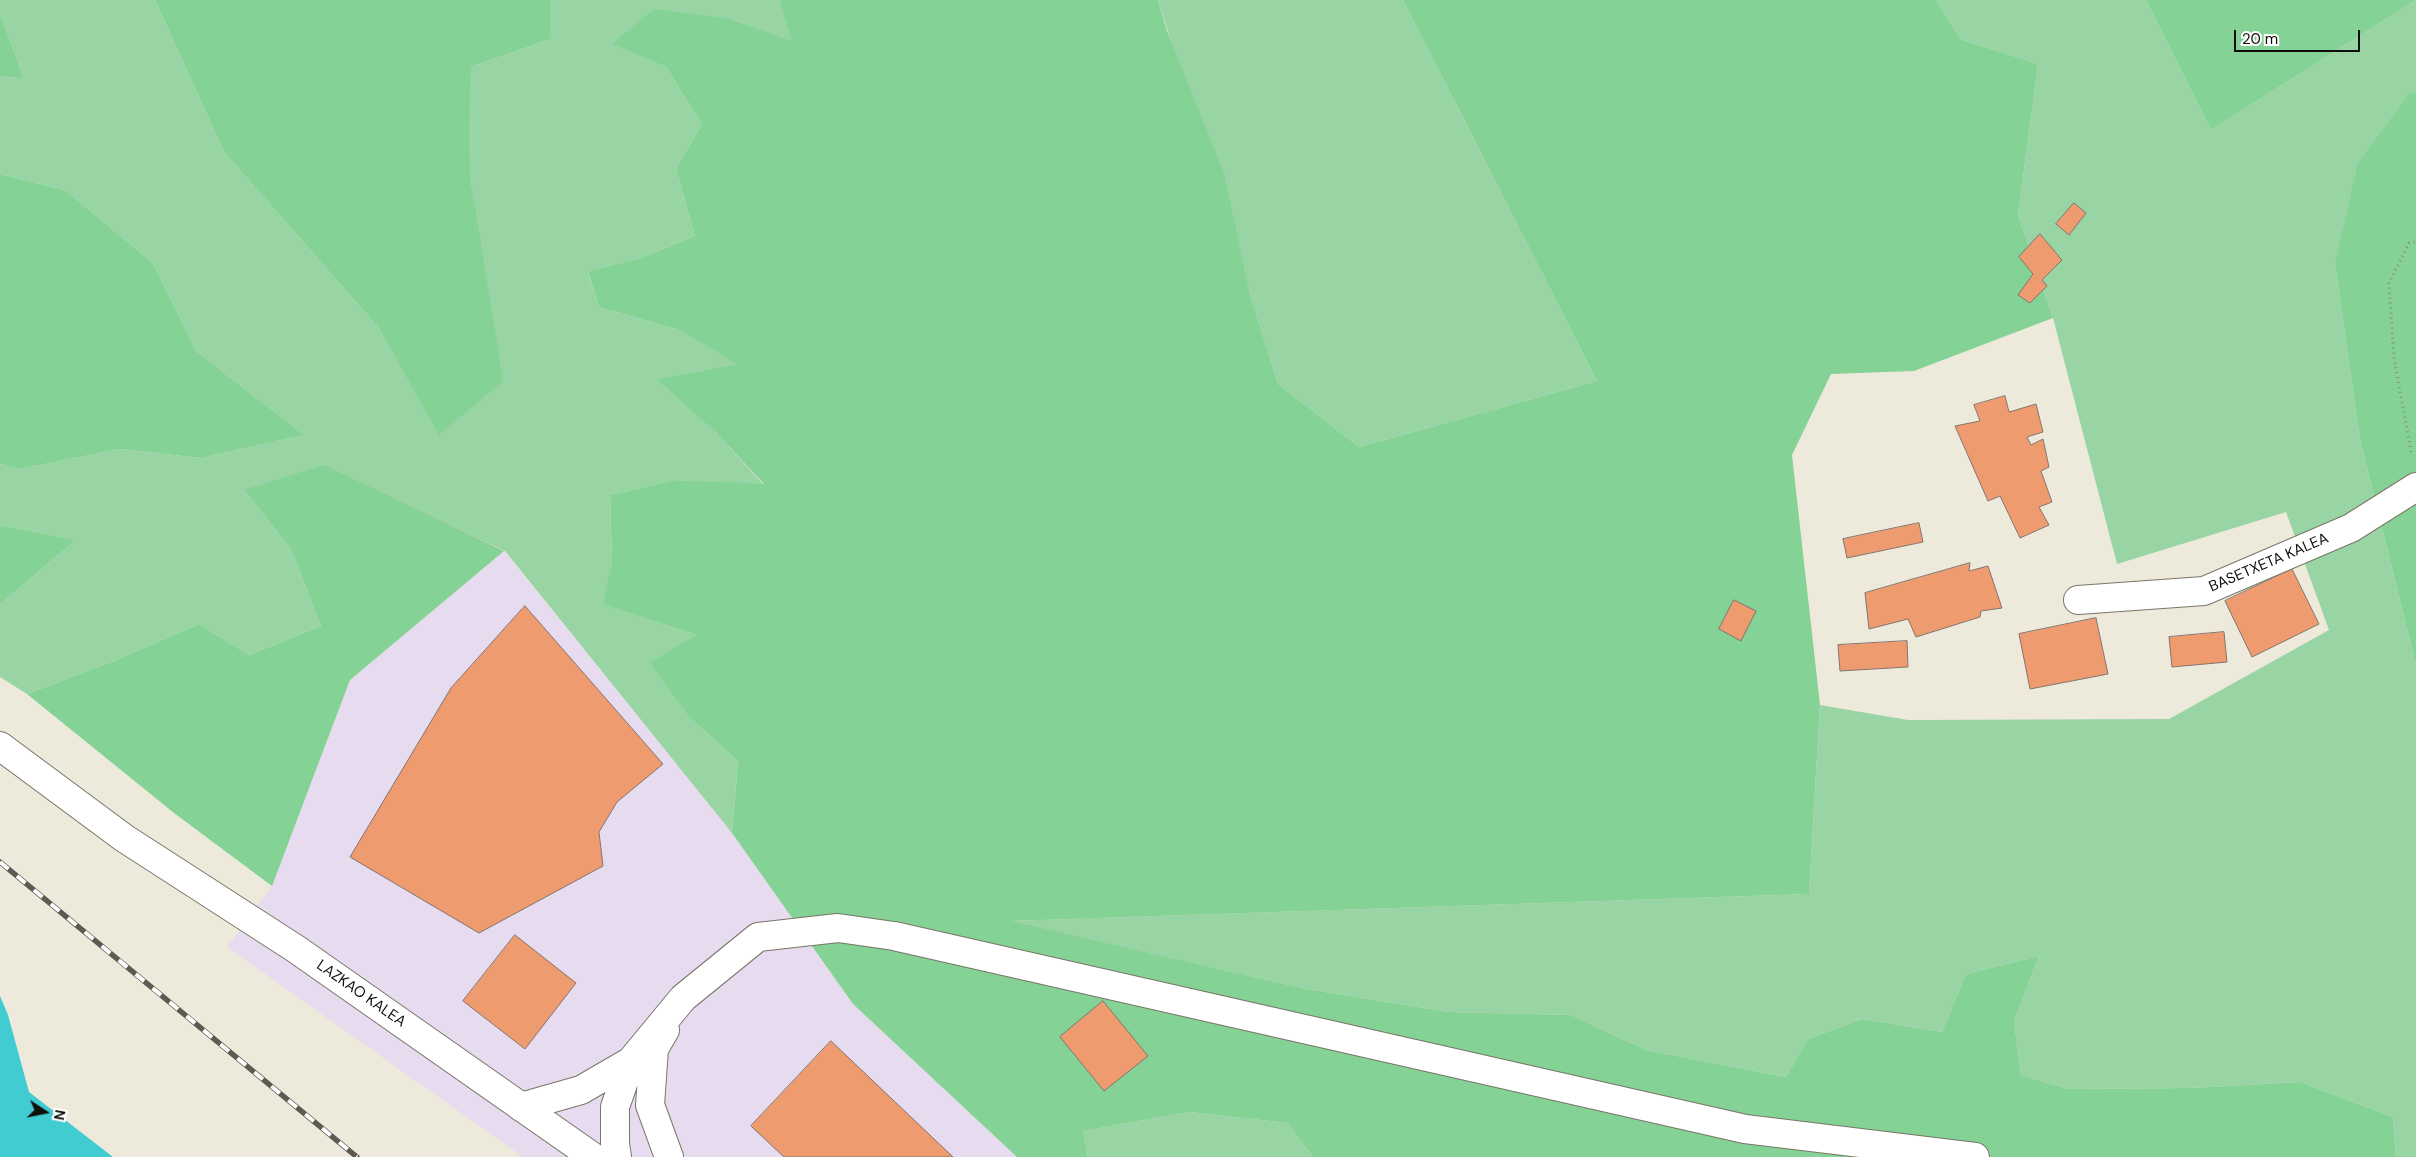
<!DOCTYPE html>
<html>
<head>
<meta charset="utf-8">
<style>
	body { margin:0 }
	#map { position:relative; width:2416px; height:1157px; overflow:hidden; background:#eeeadb; font-family:"DM Sans",sans-serif }
	canvas { display:block }
	.north { position:absolute; left:20px; top:1087px; width:50px; height:50px; -webkit-text-stroke:4px #fff; paint-order:stroke; rotate:101deg; font-size:14px; font-weight:700; line-height:20px; text-align:center; color:#100e09 }
	.north::after { content:''; display:block; margin:auto; width:18px; height:22px; background:#100e09; clip-path:polygon(50% 0,100% 100%,50% 72%,0 100%) }
	.scale { position:absolute; left:2234px; top:30px; width:126px; height:22px; box-sizing:border-box; border:2px solid #100e09; border-top:0; padding-left:6px; font-size:15px; line-height:18px; white-space:nowrap; color:#100e09; -webkit-text-stroke:4px #fff; paint-order:stroke }
</style>
</head>
<body>
<div id="map">
<canvas width="2416" height="1157"></canvas>
<div class="north">N</div>
<div class="scale">20 m</div>
</div>
<script>
const c = document.querySelector('canvas').getContext('2d');
c.lineJoin = 'round';
function fill(path, color) {
  c.fillStyle = color;
  c.fill(path, 'evenodd');
}
function stroke(path, color, width, dash) {
  c.strokeStyle = color;
  c.lineWidth = width;
  c.lineCap = dash ? 'butt' : 'round';
  c.setLineDash(dash || []);
  c.stroke(path);
}
function write(font, color, halo, rows, align = 'center') {
  c.font = font + ' "DM Sans",sans-serif';
  c.lineWidth = 4;
  c.setLineDash([]);
  c.textBaseline = 'middle';
  c.strokeStyle = halo;
  c.fillStyle = color;
  for (const [text, x, y, turn = 0] of rows) {
    c.save();
    c.translate(x, y);
    c.rotate((+turn || 0) * Math.PI / 180);
    c.textAlign = isNaN(turn) ? turn : align;
    if (halo) c.strokeText(text, 0, 0);
    c.fillText(text, 0, 0);
    c.restore();
  }
}
fill(new Path2D(`
	M504 551 732 833 853 1004 1017 1157H523L227 947 272 886 350 680Z`), '#e7dbef');
fill(new Path2D(`
	M0 0H155L224 152 378 327 439 434 484 272 470 176 471 67 550 39V0H779L793 42 730 19 613 44 666 67 702 124 676 169 695 236 641 258 588 273 599 307 679 330 738 364 658 379 715 432 764 485 675 480 610 495 612 561 604 604 697 635 691 719 738 761 732 833 505 551 406 505 244 490 291 549 321 626 249 655 199 624 114 661 27 694 0 677V604L76 540 0 525V464L20 469 120 449 201 458 304 435 196 351 153 263 65 190 0 174V76L24 79 0 13Z
	M1158 0H1403L1597 381 1359 447 1278 384Z
	M1936 0H2146L2211 130 2416 0V93H2410L2335 264 2360 440 2416 665V1157H2396L2393 1117 2300 1082 2191 1088 2068 1089 2021 1075 2014 1021 2039 956 1966 974 1942 1032 1862 1019 1808 1039 1786 1077 1646 1050 1571 1015 1449 1012 1306 989 1009 921 1809 894 1820 705 1908 720 2169 719 2329 630 2286 512 2117 564 2053 318 2018 215 2038 64 1960 39Z
	M1190 1112 1287 1123 1313 1157H1088L1083 1131Z`), '#98d4a4');
fill(new Path2D(`
	M155 0H550V39L471 67 470 176 503 381 439 435 378 327 224 152Z
	M779 0H1158L1167 31 1224 173 1249 291 1278 384 1359 447 1597 381 1403 0H1936L1960 39 2038 64 2018 215 2053 318 1914 371 1831 374 1792 455 1820 705 1809 894 1011 921 1306 989 1449 1012 1571 1015 1646 1050 1786 1077 1808 1039 1862 1019 1942 1032 1966 974 2039 956 2014 1021 2021 1075 2068 1089 2191 1088 2300 1082 2393 1117 2396 1157H1313L1287 1123 1190 1112 1083 1131 1088 1157H1017L853 1004 732 833 738 761 691 719 650 663 697 635 603 604 612 561 610 495 675 480 764 484 715 432 657 379 737 364 679 330 599 307 588 272 641 258 695 236 676 169 702 124 666 67 612 44 654 9 730 19 792 41Z
	M2146 0H2416L2211 130Z
	M0 13 24 79 0 76Z
	M2410 93H2416V665L2360 440 2335 264 2358 163Z
	M0 174 65 190 153 263 196 351 304 435 201 458 120 449 20 469 0 464Z
	M324 465 504 551 350 680 272 886 174 813 27 694 114 661 199 624 249 655 321 626 291 549 244 490Z
	M0 525 76 540 0 604Z`), '#84d295');
fill(new Path2D(`
	M0 996 8 1015 29 1092 113 1157H0Z`), '#40ccd1');
const building = new Path2D(`
	M2074 203 2086 213 2069 235 2056 224Z
	M2040 234 2062 260 2042 280 2047 286 2030 303 2018 295 2033 274 2019 257Z
	M2005 396 2009 412 2036 404 2043 432 2027 437 2031 445 2043 439 2049 467 2041 471 2052 502 2039 507 2049 525 2020 538 2000 496 1988 501 1955 426 1980 421 1974 405Z
	M1919 523 1923 542 1847 558 1843 539Z
	M1970 563 1969 571 1988 566 2002 608 1981 611 1980 617 1916 637 1908 619 1869 629 1865 593Z
	M2292 569 2319 624 2252 657 2225 601Z
	M1734 600 1756 611 1741 641 1719 629Z
	M525 606 663 764 617 802 599 832 603 866 479 933 350 857 451 688Z
	M2096 618 2108 674 2030 689 2019 634Z
	M2224 632 2227 662 2172 667 2169 637Z
	M1907 641 1908 667 1840 671 1838 645Z
	M515 935 576 983 525 1049 463 1001Z
	M1103 1001 1148 1056 1104 1091 1060 1037Z
	M831 1041 953 1157H784L751 1126Z`);
fill(building, '#ee9b6f');
stroke(building, '#83756e', 1);
const street = new Path2D(`
	M2078 600 2204 591 2351 528 2416 487
	M665 1030 654 1049 650 1105 669 1157
	M521 1107 581 1090 631 1061
	M617 1157 615 1144V1107L631 1061 683 998 758 937 838 928 894 936 1745 1129 1975 1157`);
const secondary = new Path2D(`
	M0 746 124 838 296 949 593 1157`);
stroke(street, '#797568', 30);
stroke(secondary, '#797568', 30);
stroke(new Path2D(`
	M2411 452 2394 357 2389 283 2409 243 2416 242`), '#8e8b80', 3, [1, 4]);
stroke(street, '#fff', 28);
stroke(secondary, '#fff', 28);
const rail = new Path2D(`
	M0 862 357 1157`);
stroke(rail, '#5d5a52', 5.5);
stroke(rail, '#fff', 4, [11]);
write('15px', '#100e09', '#fff', [
	["BASETXETA KALEA",2269,563,-23],
	["LAZKAO KALEA",361,994,35]
]);
</script>
</body>
</html>
